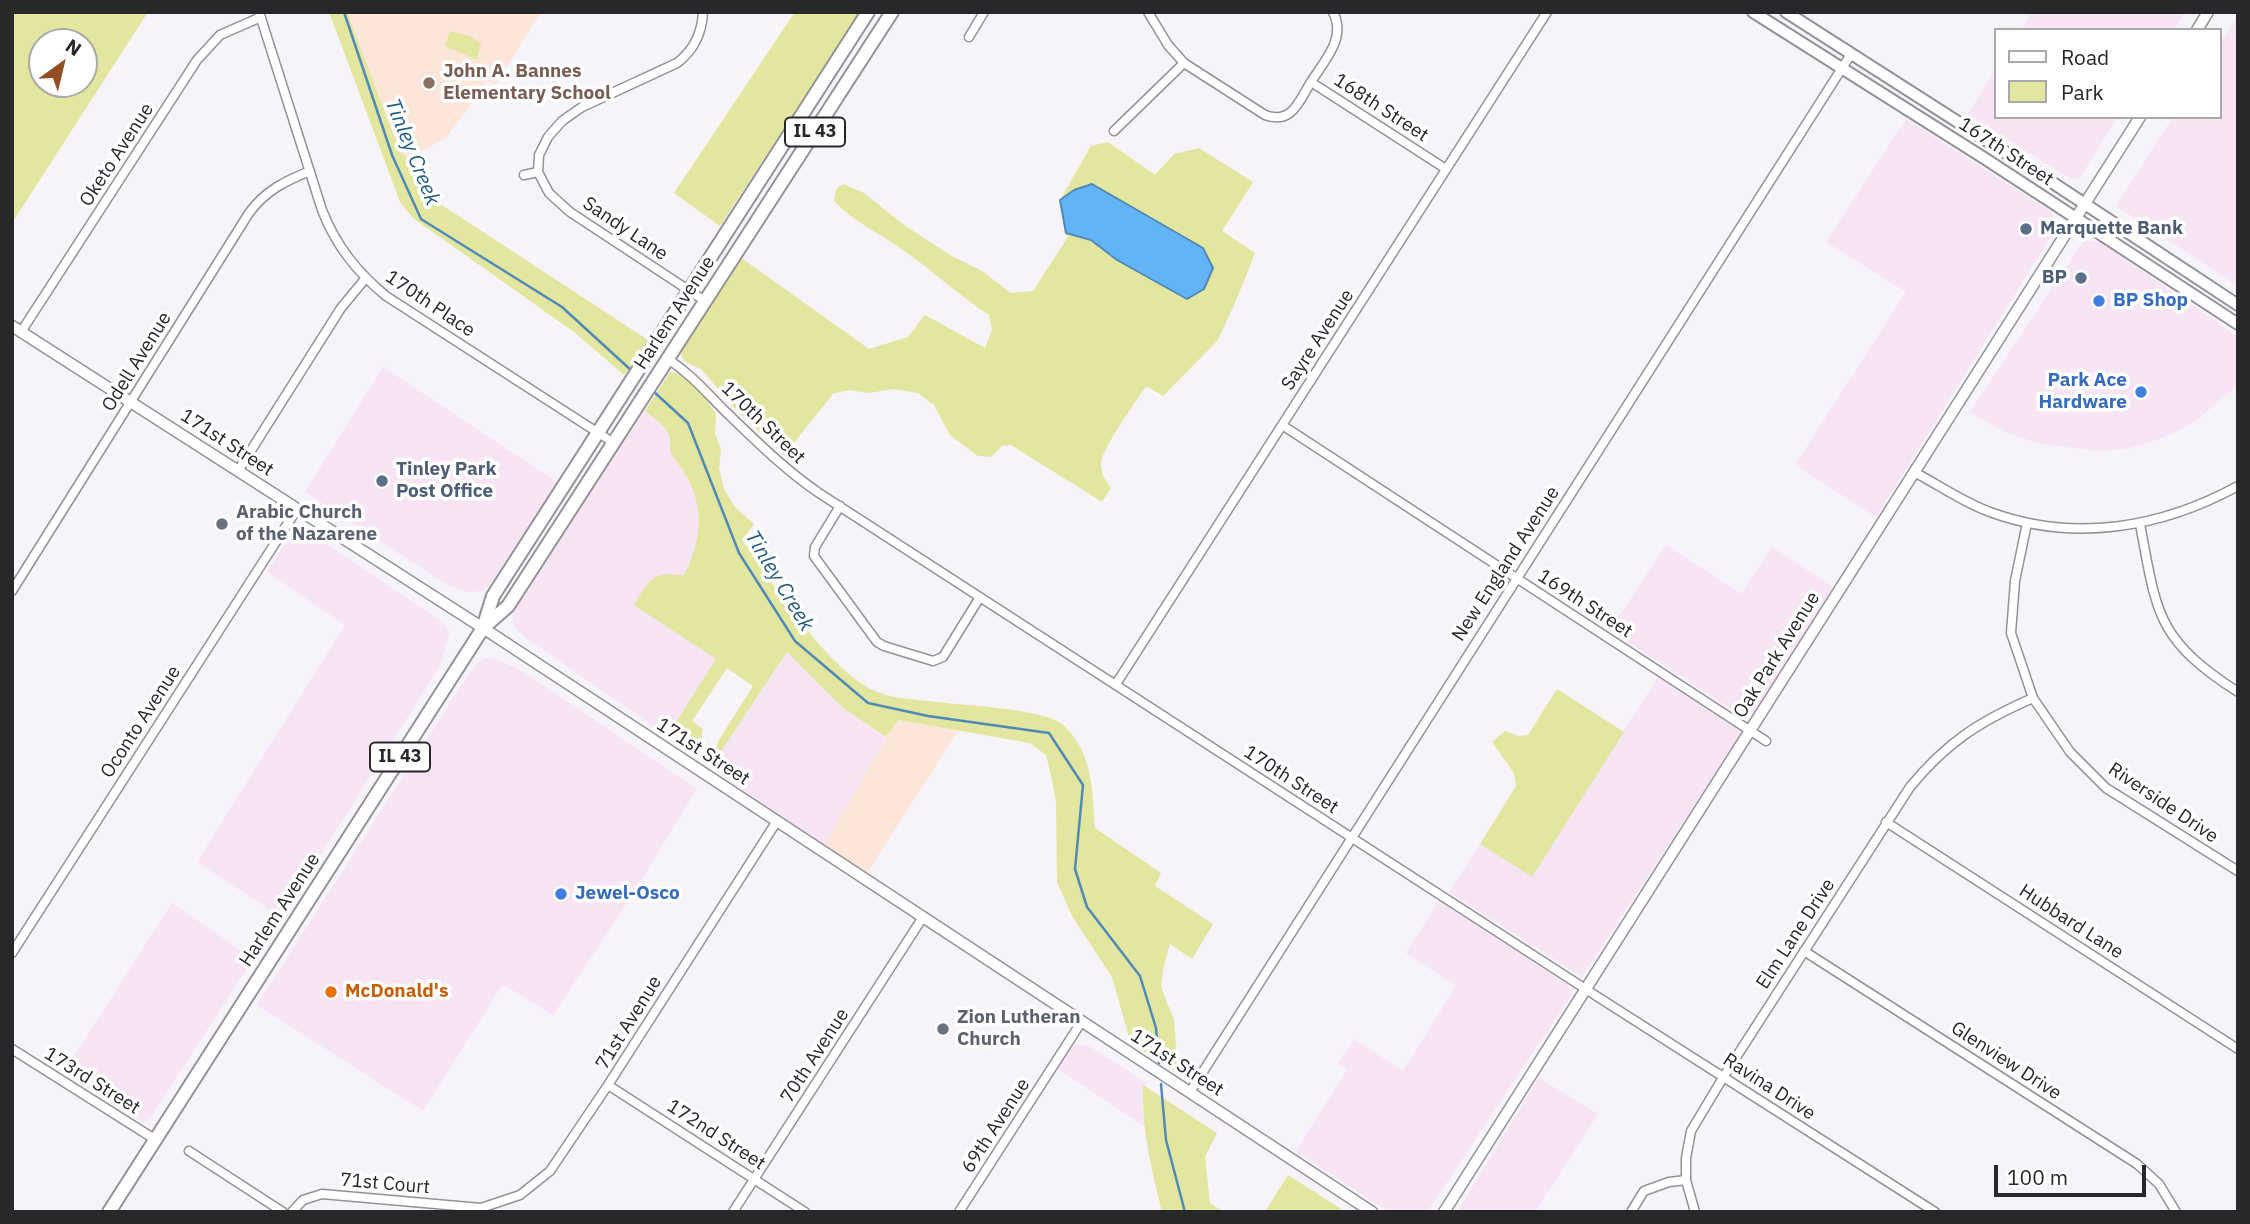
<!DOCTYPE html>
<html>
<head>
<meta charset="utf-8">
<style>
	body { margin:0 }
	#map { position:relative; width:2250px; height:1224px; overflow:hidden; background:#f6f3f9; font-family:"IBM Plex Sans",sans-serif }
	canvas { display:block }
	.frame { position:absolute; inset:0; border:14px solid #282729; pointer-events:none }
	.legend { position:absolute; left:1994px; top:28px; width:228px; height:91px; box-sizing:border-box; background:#fff; border:2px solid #a9a9a9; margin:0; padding:9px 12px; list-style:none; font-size:21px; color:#282729 }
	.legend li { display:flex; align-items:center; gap:14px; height:35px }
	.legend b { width:35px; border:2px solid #a9a9a9 }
	.north { position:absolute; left:28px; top:28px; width:70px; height:70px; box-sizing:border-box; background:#fff; border:2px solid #a9a9a9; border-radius:50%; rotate:34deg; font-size:19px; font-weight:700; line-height:28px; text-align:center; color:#282729 }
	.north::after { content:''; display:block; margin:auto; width:24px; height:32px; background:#944e26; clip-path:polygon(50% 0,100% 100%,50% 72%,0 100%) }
	.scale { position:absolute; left:1994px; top:1165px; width:152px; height:32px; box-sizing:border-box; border:4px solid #282729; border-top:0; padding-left:9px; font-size:21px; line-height:24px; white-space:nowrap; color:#282729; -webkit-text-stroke:5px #fff; paint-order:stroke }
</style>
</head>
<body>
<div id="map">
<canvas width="2250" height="1224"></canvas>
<div class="frame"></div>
<ul class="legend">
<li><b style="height:9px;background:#fff"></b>Road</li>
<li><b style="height:19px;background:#e2e69e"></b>Park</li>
</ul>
<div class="north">N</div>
<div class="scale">100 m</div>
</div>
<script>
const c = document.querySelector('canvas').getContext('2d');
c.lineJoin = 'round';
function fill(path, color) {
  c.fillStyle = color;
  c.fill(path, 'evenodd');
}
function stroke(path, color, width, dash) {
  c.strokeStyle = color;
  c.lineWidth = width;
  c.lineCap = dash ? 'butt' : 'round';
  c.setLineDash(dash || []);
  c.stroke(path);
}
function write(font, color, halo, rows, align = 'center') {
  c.font = font + ' "IBM Plex Sans",sans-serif';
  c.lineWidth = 7;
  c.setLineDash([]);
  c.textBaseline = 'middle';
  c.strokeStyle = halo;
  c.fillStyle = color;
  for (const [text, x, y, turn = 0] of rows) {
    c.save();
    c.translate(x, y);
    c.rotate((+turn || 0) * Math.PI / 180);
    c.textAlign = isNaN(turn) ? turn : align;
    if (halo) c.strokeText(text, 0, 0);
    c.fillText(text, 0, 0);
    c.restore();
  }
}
fill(new Path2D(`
	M2032 12H2185L2174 30H2021Z
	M2238 16V286L2116 206 2173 117H2220V43Z
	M1996 68V117H2118L2080 177 2073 179 2069 178 1968 114Z
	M1906 119 2051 212 2056 221 2055 230 1876 517 1795 465 1906 292 1826 242Z
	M2086 241 2100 242 2238 337V385L2199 418 2176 432 2151 442 2125 449 2098 451 2041 444 2005 432 1970 412 2080 246Z
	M383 367 558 483 490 585 483 591 467 592 447 585 305 492Z
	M645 411 661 423 670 437 674 459 686 474 697 498 700 530 695 555 684 575H662L716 659 667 736 528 639 515 628 512 613 521 595Z
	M303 528 443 622 450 632 440 666 281 917 197 862 345 625 267 572 293 531Z
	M1666 545 1741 594 1772 547 1833 587 1755 713 1742 716 1610 630Z
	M787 652 843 708 886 737 823 846 711 767Z
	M491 657 522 671 697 789 629 900 553 1015 506 986 501 987 423 1111 257 1005 459 689 476 665 483 659Z
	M1658 677 1742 732 1582 977 1449 892 1480 844 1532 876Z
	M1439 901 1568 985 1572 994 1427 1212H1389L1296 1151 1347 1070 1338 1064 1354 1039 1403 1071 1456 986 1406 953Z
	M172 903 253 959 151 1117 145 1122 134 1118 64 1072Z
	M1077 1044 1087 1045 1145 1082 1142 1108 1144 1126 1057 1068 1069 1048Z
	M1539 1078 1598 1114 1535 1212H1457Z`), '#f7e4f5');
fill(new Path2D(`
	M347 12H541L495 85 487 81 446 138 407 158 400 152Z
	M897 720 958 731 867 873 823 846Z`), '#fce5d9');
fill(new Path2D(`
	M12 12H148L12 223ZM42 42H84V84H42Z
	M329 12H347L400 152 407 158 412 176 428 196 648 340 624 375 574 332 413 218 400 202Z
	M795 12H860L720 226 674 193Z
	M450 31 470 36 481 44 477 60 445 46Z
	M1108 142 1155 175 1174 154 1199 148 1253 182 1222 231 1255 253 1238 296 1218 340 1163 396 1146 386C1136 402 1102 448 1101 463 1101 474 1105 480 1111 488L1102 502 1011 445 1002 446 991 457 978 456 950 435 934 405 918 393 894 389 869 393 849 390 833 394 784 455 738 412 701 369 687 363 681 356 683 348 740 257 869 349 908 337 925 315 985 348 992 330 989 315C960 296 934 272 906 252 882 235 854 222 834 201L836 189 843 184 864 193 904 225 950 255 982 271 1011 293 1033 291 1068 237 1066 233 1091 240 1117 260 1152 280 1202 248 1092 184 1074 190 1060 200 1091 146Z
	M670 372C691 373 704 398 716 413L715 433 721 450 719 468 724 489 735 507 754 524 742 540C772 583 828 670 875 691 890 698 910 699 927 701 957 705 1041 708 1062 724 1071 731 1080 745 1084 755 1093 778 1093 804 1095 828L1161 873 1155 886 1213 924 1192 959 1170 944 1163 969 1161 987 1174 1020 1178 1073 1131 1044 1112 977 1072 916 1057 882 1056 802 1051 775 1046 755 1030 743 898 720 886 737 843 708 787 652 718 756 714 752 719 740 753 686 727 668 692 721 703 729 699 749 695 756 667 736 716 659 634 605C641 594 648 578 661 575 668 573 677 576 684 575 701 542 705 511 687 477 683 469 676 463 672 454 668 448 671 445 670 439 668 427 654 418 645 411Z
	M1557 689 1624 732 1532 877 1480 844 1516 786 1514 773 1492 742 1505 731 1518 736 1528 735Z
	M1143 1085 1217 1133 1205 1157 1210 1203 1224 1212H1162C1152 1170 1141 1128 1143 1085Z
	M1288 1175 1341 1209 1339 1212H1265Z`), '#e2e69e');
const water = new Path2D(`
	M1092 184 1203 248 1213 268 1204 289 1187 299 1117 260 1091 240 1066 233 1060 200 1074 190Z`);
fill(water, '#63b4f6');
stroke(water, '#518ab8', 2);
stroke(new Path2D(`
	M344 12 392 155 421 219 562 307 633 372
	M653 391 688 423 739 553 795 641 868 703 928 716 1049 733 1083 785 1075 869 1087 907 1140 976 1156 1028 1159 1063
	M1161 1084 1166 1140 1185 1212`), '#518ab8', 2.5);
const minor = new Path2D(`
	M259 12 322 210C336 246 357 272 386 296L614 443
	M703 12C702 33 693 51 677 63L582 107 562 121 548 137 539 155 538 172 549 193 570 212 705 301
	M1148 12 1168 45 1184 63 1265 115C1292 125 1299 101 1311 82L1446 169
	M969 37 984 12
	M1311 82C1324 61 1347 38 1333 12
	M1114 131 1184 63
	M524 175 538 172
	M21 332 197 60 220 35 261 17
	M668 359C693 376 704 390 724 410 754 439 785 470 819 493L1601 999 1935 1212
	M1282 425 1766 741
	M238 471 341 308 365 279
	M1914 472C1939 485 1964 503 1990 512 2074 543 2161 528 2238 486
	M840 506 815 547 814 556 877 642 884 646 933 661 943 657 980 597
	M2027 523 2015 581 2011 633 2033 698 2070 752 2106 788 2238 871
	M2140 524C2157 614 2156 639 2238 692
	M12 591 249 213C265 191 285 181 310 171
	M1116 684 1547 12
	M1886 822 2238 1049
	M1804 951 2137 1164 2159 1184 2176 1212
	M12 953 297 509
	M12 1049 156 1140
	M608 1085 805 1212
	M1190 1092 1851 54
	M189 1151 283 1212
	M1686 1180 1695 1212
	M292 1212 303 1200 322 1194 481 1208
	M481 1212V1208L520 1195 550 1171 608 1085 777 821
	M733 1212 923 917
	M959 1212 1082 1021
	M1631 1212 1644 1191 1669 1182 1686 1180V1158L1691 1131 1724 1076 1910 787C1947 742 1980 721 2033 698`);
const tertiary = new Path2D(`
	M2197 30 2208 12
	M12 326 483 628 1372 1212
	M1444 1212 2140 117`);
const secondary = new Path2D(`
	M1753 12 1984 158 2238 324
	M1786 12 2047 179 2238 305`);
const primary = new Path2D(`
	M483 628 508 606 892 12
	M109 1212 483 628 493 596 868 12`);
stroke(minor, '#949297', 11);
stroke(tertiary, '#949297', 13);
stroke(secondary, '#949297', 14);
stroke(primary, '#949297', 16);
stroke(minor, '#fff', 8);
stroke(tertiary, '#fff', 10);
stroke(secondary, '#fff', 10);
stroke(primary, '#fff', 12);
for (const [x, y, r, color] of [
	[429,83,7,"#8d6e63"],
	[2026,229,7,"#5c6f8a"],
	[2081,278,7,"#5c6f8a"],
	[2099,301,7,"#3f7fe0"],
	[2141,392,7,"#3f7fe0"],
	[382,481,7,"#5c6f8a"],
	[222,524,7,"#6b7280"],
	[561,894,7,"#3f7fe0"],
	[331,992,7,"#e8710a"],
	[943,1029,7,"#6b7280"]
]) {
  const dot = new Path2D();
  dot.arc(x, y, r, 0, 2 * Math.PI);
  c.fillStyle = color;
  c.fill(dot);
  stroke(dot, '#fff', 2.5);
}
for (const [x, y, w] of [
	[815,132,60],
	[400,757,60]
]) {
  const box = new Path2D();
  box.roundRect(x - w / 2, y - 14.5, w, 29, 5);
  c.fillStyle = '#fff';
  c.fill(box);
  stroke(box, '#282729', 2);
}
write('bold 18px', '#282729', null, [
	["IL 43",815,132],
	["IL 43",400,757]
]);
write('bold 19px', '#785e54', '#fff', [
	["John A. Bannes",443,72],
	["Elementary School",443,94]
], 'left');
write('19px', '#282729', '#fff', [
	["168th Street",1381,108,33],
	["167th Street",2006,152,33],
	["Oketo Avenue",117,155,-57],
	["Sandy Lane",625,229,34],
	["170th Place",430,304,34],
	["Harlem Avenue",675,313,-57],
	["Sayre Avenue",1318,340,-57],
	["Odell Avenue",137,362,-58],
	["170th Street",763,423,44],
	["171st Street",227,443,33],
	["New England Avenue",1506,564,-57],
	["169th Street",1585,604,33],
	["Oak Park Avenue",1777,655,-58],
	["Oconto Avenue",141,722,-57],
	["171st Street",703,752,33],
	["170th Street",1291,780,33],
	["Riverside Drive",2163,803,34],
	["Harlem Avenue",280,910,-57],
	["Hubbard Lane",2071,922,33],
	["Elm Lane Drive",1796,934,-57],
	["71st Avenue",629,1023,-58],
	["70th Avenue",815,1056,-57],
	["Glenview Drive",2006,1061,33],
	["171st Street",1177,1063,33],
	["173rd Street",92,1081,32],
	["Ravina Drive",1769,1087,33],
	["69th Avenue",996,1126,-57],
	["172nd Street",716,1135,33],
	["71st Court",385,1184,5]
]);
write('bold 19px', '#4e5e75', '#fff', [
	["Marquette Bank",2040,229],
	["BP",2067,278,"right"],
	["Tinley Park",396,470],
	["Post Office",396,492]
], 'left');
write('bold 19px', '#366cbe', '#fff', [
	["BP Shop",2113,301],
	["Park Ace",2127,381,"right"],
	["Hardware",2127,403,"right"],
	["Jewel-Osco",575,894]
], 'left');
write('bold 19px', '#5b616d', '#fff', [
	["Arabic Church",236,513],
	["of the Nazarene",236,535],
	["Zion Lutheran",957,1018],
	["Church",957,1040]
], 'left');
write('bold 19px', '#c56008', '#fff', [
	["McDonald's",345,992]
], 'left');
write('italic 21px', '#215a86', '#fff', [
	["Tinley Creek",412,152,68],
	["Tinley Creek",779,581,59]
]);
</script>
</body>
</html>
